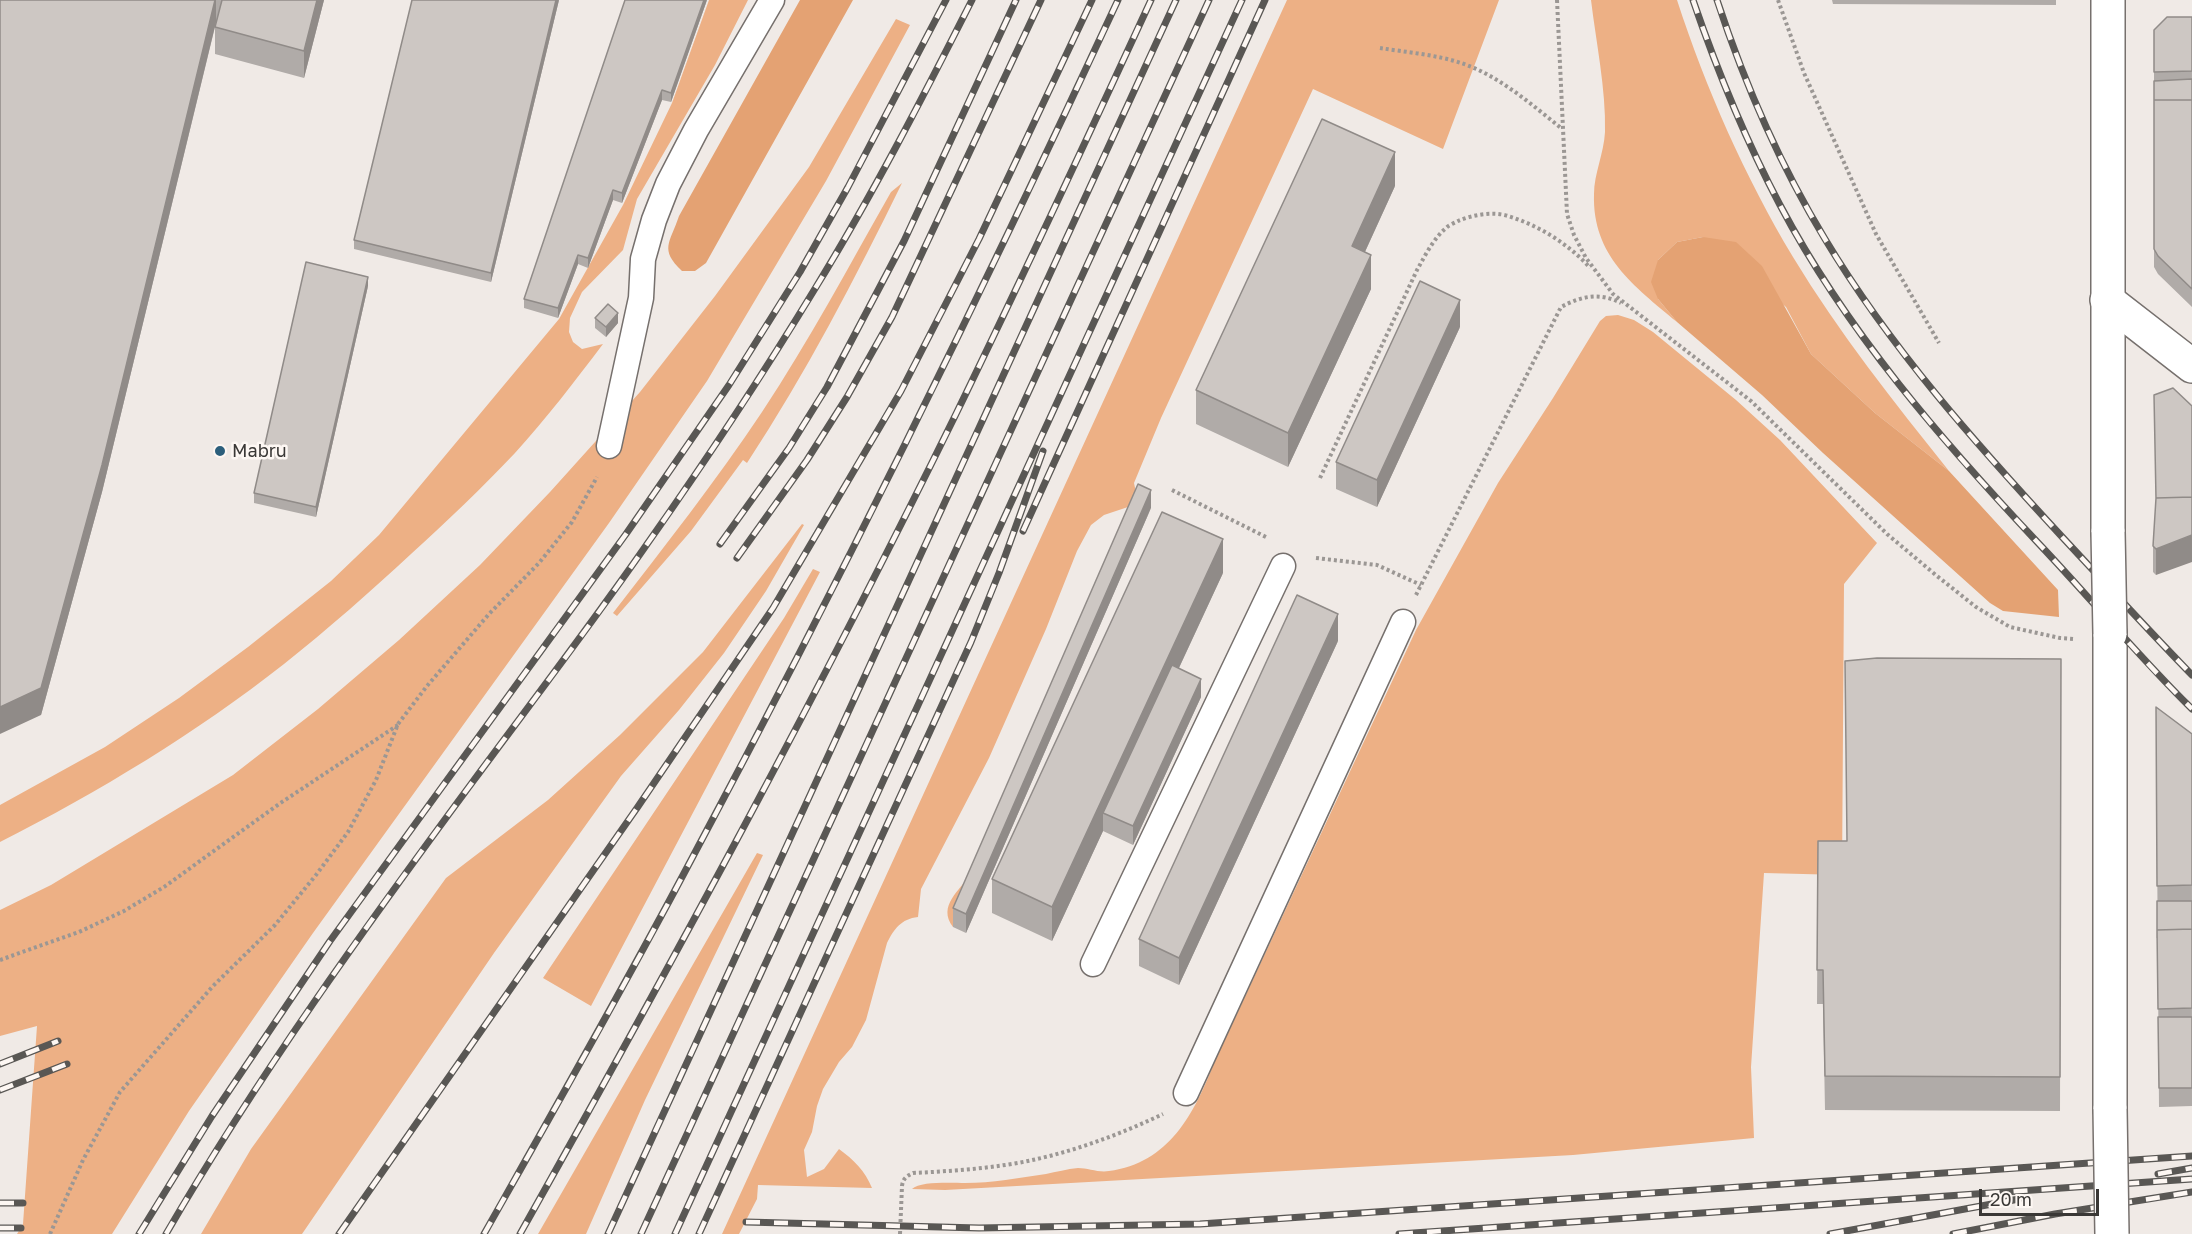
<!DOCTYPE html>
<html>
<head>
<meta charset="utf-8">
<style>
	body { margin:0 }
	#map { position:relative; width:2192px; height:1234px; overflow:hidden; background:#f0eae6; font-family:"Golos Text",sans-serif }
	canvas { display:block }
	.scale { position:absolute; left:1979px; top:1189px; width:120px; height:27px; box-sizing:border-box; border:3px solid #3a3836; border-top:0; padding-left:8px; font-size:18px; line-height:21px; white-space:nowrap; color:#3a3836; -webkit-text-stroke:4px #fdf7f3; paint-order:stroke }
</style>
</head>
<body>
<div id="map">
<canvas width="2192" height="1234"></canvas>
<div class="scale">20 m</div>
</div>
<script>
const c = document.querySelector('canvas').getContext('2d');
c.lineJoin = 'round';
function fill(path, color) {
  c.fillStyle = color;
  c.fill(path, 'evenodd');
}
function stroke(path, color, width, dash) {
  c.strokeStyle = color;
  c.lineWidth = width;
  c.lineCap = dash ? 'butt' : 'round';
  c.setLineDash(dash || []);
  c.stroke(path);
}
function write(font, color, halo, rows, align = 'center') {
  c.font = font + ' "Golos Text",sans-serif';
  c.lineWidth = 5;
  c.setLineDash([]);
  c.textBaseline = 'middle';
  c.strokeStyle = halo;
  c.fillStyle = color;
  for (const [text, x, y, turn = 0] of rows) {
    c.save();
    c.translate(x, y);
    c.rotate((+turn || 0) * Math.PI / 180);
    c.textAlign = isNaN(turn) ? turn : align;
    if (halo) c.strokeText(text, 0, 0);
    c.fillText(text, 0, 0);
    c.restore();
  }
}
fill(new Path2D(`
	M709 0H748L715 65 637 199 623 250 582 292 570 318 569 332 573 342 582 349 603 344C575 381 546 419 515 453 482 488 446 522 411 554 370 592 328 629 284 664 196 733 99 792 0 842V805L105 747 179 698 248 647 331 581 379 535 559 319 623 205 672 103Z
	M1287 0H1499L1443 149 1313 89 1161 418 1134 483 1138 502 953 927C937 906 960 890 971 874L1128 507 1104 515 1091 525 1077 551 1046 629 989 758 921 889 918 917C901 919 894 929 887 943L866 1020 852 1047 839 1062 823 1089 817 1106 812 1132 804 1150 807 1177 824 1169 839 1149C854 1160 865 1171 872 1188L758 1185 757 1199 739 1234H722Z
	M1591 0H1677C1706 89 1745 177 1793 257 1839 333 1894 402 1949 471L1875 413 1811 354 1786 307 1703 237 1677 242 1658 260V299L1677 322C1634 286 1592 256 1594 194 1594 174 1604 153 1605 132 1606 89 1596 42 1591 0Z
	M896 19 910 25 826 181 707 381 609 523 313 933 189 1111 112 1234H17L23 1224 37 1026 0 1036V910L51 885 233 775 318 709 399 640 480 565 550 492 640 392 715 296 809 167Z
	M902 183C855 279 806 373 747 463L743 460 691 531 617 616 613 613C664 547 716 481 762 412 809 341 849 266 891 192Z
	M1618 315 1634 320 1653 332 1736 400 1780 440 1877 543 1844 584 1842 875 1764 873 1751 1067 1754 1138 1573 1155 945 1190 912 1189C920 1181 952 1183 965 1183 992 1183 1019 1178 1046 1174 1056 1172 1067 1169 1078 1168 1088 1168 1099 1173 1109 1171 1169 1163 1194 1114 1214 1063L1416 630 1498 483 1553 398 1600 321 1606 316Z
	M802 524 804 525 766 591 724 653 679 710 621 776 494 953 302 1234H201L251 1149 446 878 548 800 620 735 703 652Z
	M813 569 820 572 591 1006 543 978 784 618Z
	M757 853 763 855 645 1100 586 1234H538Z`), '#edb085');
fill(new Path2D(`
	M800 0H853L706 263 695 271H682C659 249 670 243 679 216Z
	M1703 237 1736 242 1762 266 1811 354 1875 413 1949 471 2058 590 2059 617 2003 611 1990 603 1823 453 1762 395 1677 322 1658 299 1651 282 1658 260 1677 242Z`), '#e4a273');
const lane = new Path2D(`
	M609 446 641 298 643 259 654 220 668 184 696 130 772 0
	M1093 964 1283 566
	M1186 1093 1403 622`);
const street = new Path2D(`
	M2107 300 2192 366`);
const secondary = new Path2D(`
	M2108 532V0
	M2110 634V1109`);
stroke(lane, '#76706d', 27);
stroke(street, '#76706d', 36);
stroke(secondary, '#76706d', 36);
stroke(new Path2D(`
	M1557 0 1567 214 1574 235 1586 258 1613 294 1751 401 1887 534 1937 576 1976 607 2010 627 2060 638 2073 639
	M1778 0 1804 73 1876 234 1939 343
	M1380 48C1405 52 1438 55 1461 63 1498 75 1531 104 1561 128
	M1320 478 1417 270C1425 256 1433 239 1446 228 1449 225 1454 223 1458 221 1472 215 1493 211 1508 216 1538 225 1569 244 1590 268
	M1172 490 1268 538
	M1316 558 1377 565 1421 585
	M1416 595 1561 307C1582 296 1599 292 1621 303
	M0 960 79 932 124 911 164 887 279 804 398 725
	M50 1234 83 1160 120 1092 213 986 275 925 316 875 348 832 376 780 398 724 427 686 489 614 539 563 572 522 597 477
	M900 1234 902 1186C903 1178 907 1176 913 1173 954 1171 998 1168 1037 1159 1081 1149 1123 1133 1163 1114`), '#9b9794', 4, [3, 3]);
stroke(lane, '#fff', 24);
stroke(street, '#fff', 33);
stroke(secondary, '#fff', 33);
const rail = new Path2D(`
	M1693 0C1717 70 1745 139 1780 205 1847 332 1943 442 2041 546 2092 600 2139 657 2192 709
	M1717 0C1744 82 1780 165 1825 239 1891 349 1978 446 2065 540 2107 585 2149 631 2192 675
	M1023 531 1265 0
	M720 544 789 448 827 387 904 241 1016 0
	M737 558 807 460 847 397 892 317 1041 0
	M0 1064 58 1041
	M0 1090 67 1064
	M2158 1174 2192 1168
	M0 1203H23
	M746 1222 979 1228 1200 1224 2192 1156
	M0 1228H21
	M139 1234 212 1116 330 941 626 534 729 385 800 272 848 187 946 0
	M166 1234C257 1077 366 926 474 780 531 703 590 626 645 547 705 462 762 376 816 287 873 194 923 97 972 0
	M339 1234 637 808 773 608 901 391 979 239 1092 0
	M484 1234C554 1110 624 987 690 862 841 579 983 291 1118 0
	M520 1234C671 965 819 693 955 416 1022 278 1087 139 1151 0
	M608 1234 1176 0
	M641 1234 1209 0
	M675 1234 1242 0
	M699 1234 971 642 999 573 1043 451
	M1399 1234 2192 1179
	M1830 1234 2019 1199
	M1953 1234 2055 1214 2192 1192`);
stroke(rail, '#595754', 7);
stroke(rail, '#fdf7f3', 4.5, [14]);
const secondaryBridge = new Path2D(`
	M2108 532 2110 634
	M2110 1109 2112 1234`);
stroke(secondaryBridge, '#76706d', 36, []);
stroke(secondaryBridge, '#fff', 33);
fill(new Path2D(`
	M0 0H324L304 78 215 54V27L102 492 41 715Z
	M559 0 491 282 354 249V240Z
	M707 0 671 102 662 100 622 203 613 200 588 268 578 264 558 318 524 308V299Z
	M1832 0H2056V5L1833 4Z
	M2192 17V307L2158 274 2154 267V30Z
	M1395 186 1365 252 1371 289 1288 467 1196 424V390Z
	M368 286 316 517 254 503V493Z
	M595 318 618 323 606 337 595 328Z
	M1460 327 1377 507 1336 489V462Z
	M2173 388 2156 575 2153 572V546Z
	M1151 508 966 933 953 927V908Z
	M1223 573 1179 668 1201 697 1133 845 1103 831 1052 941 992 913V879Z
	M1338 641 1179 985 1139 966V939Z
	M2061 659 2060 1111 1825 1110 1823 1004H1817L1818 841H1847Z
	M2156 707 2192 734V1106L2159 1107Z`), '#b0aba8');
fill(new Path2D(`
	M215 0H216V22L102 492 41 715 0 734V707Z
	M317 0H324L304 78V51Z
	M556 0H559L491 282V273Z
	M704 0H707L671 102V93Z
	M662 90V100L622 203V193Z
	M1395 152V186L1352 280V246Z
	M613 190V200L588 268V258Z
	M578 255V264L558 318V308Z
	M1371 255V289L1288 467V433Z
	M368 277V286L316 517V507Z
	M1460 300V327L1377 507V480Z
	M618 313V323L606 337V327Z
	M1151 490V508L966 933V914Z
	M2192 535V562L2156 575V549Z
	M1223 539V573L1110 816 1103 813V831L1052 941V907Z
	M1338 614V641L1179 985V958Z
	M1201 679V697L1133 845V826Z`), '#908b88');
const building = new Path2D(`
	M0 0H215L102 465 41 688 0 707Z
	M222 0H317L304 51 215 27Z
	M412 0H556L491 273 354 240Z
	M625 0H704L671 93 662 90 622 193 613 190 588 258 578 255 558 308 524 299Z
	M2167 17H2192V71L2154 72V30Z
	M2192 79V100H2154V107V81Z
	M2154 100H2192V289L2158 256 2154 249Z
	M1322 119 1395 152 1352 246 1371 255 1288 433 1196 390Z
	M306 262 368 277 316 507 254 493Z
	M1420 281 1460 300 1377 480 1336 462Z
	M608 304 618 313 606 327 595 318Z
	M2173 388 2192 406V497L2156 498V499L2154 395Z
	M1138 484 1151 490 966 914 953 908Z
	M2192 497V535L2156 549 2153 546 2156 498Z
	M1162 512 1223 539 1052 907 992 879Z
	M1297 595 1338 614 1179 958 1139 939Z
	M1877 658 2061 659 2060 1077 1825 1076 1823 970H1817L1818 841H1847L1845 661Z
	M1172 665 1201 679 1133 826 1103 813Z
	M2156 707 2192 734V885L2157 886Z
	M2157 901H2192V929L2157 930V938Z
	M2192 929V1008L2158 1009 2157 930Z
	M2158 1017H2192V1088H2159Z`);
fill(building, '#cdc7c3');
stroke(building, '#908b88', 1.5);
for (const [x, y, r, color] of [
	[220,451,6,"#2b5e7b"]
]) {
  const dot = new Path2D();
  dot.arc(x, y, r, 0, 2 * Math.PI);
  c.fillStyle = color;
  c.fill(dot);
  stroke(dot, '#fdf7f3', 2);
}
write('18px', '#3a3836', '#fdf7f3', [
	["Mabru",232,451]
], 'left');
</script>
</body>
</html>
